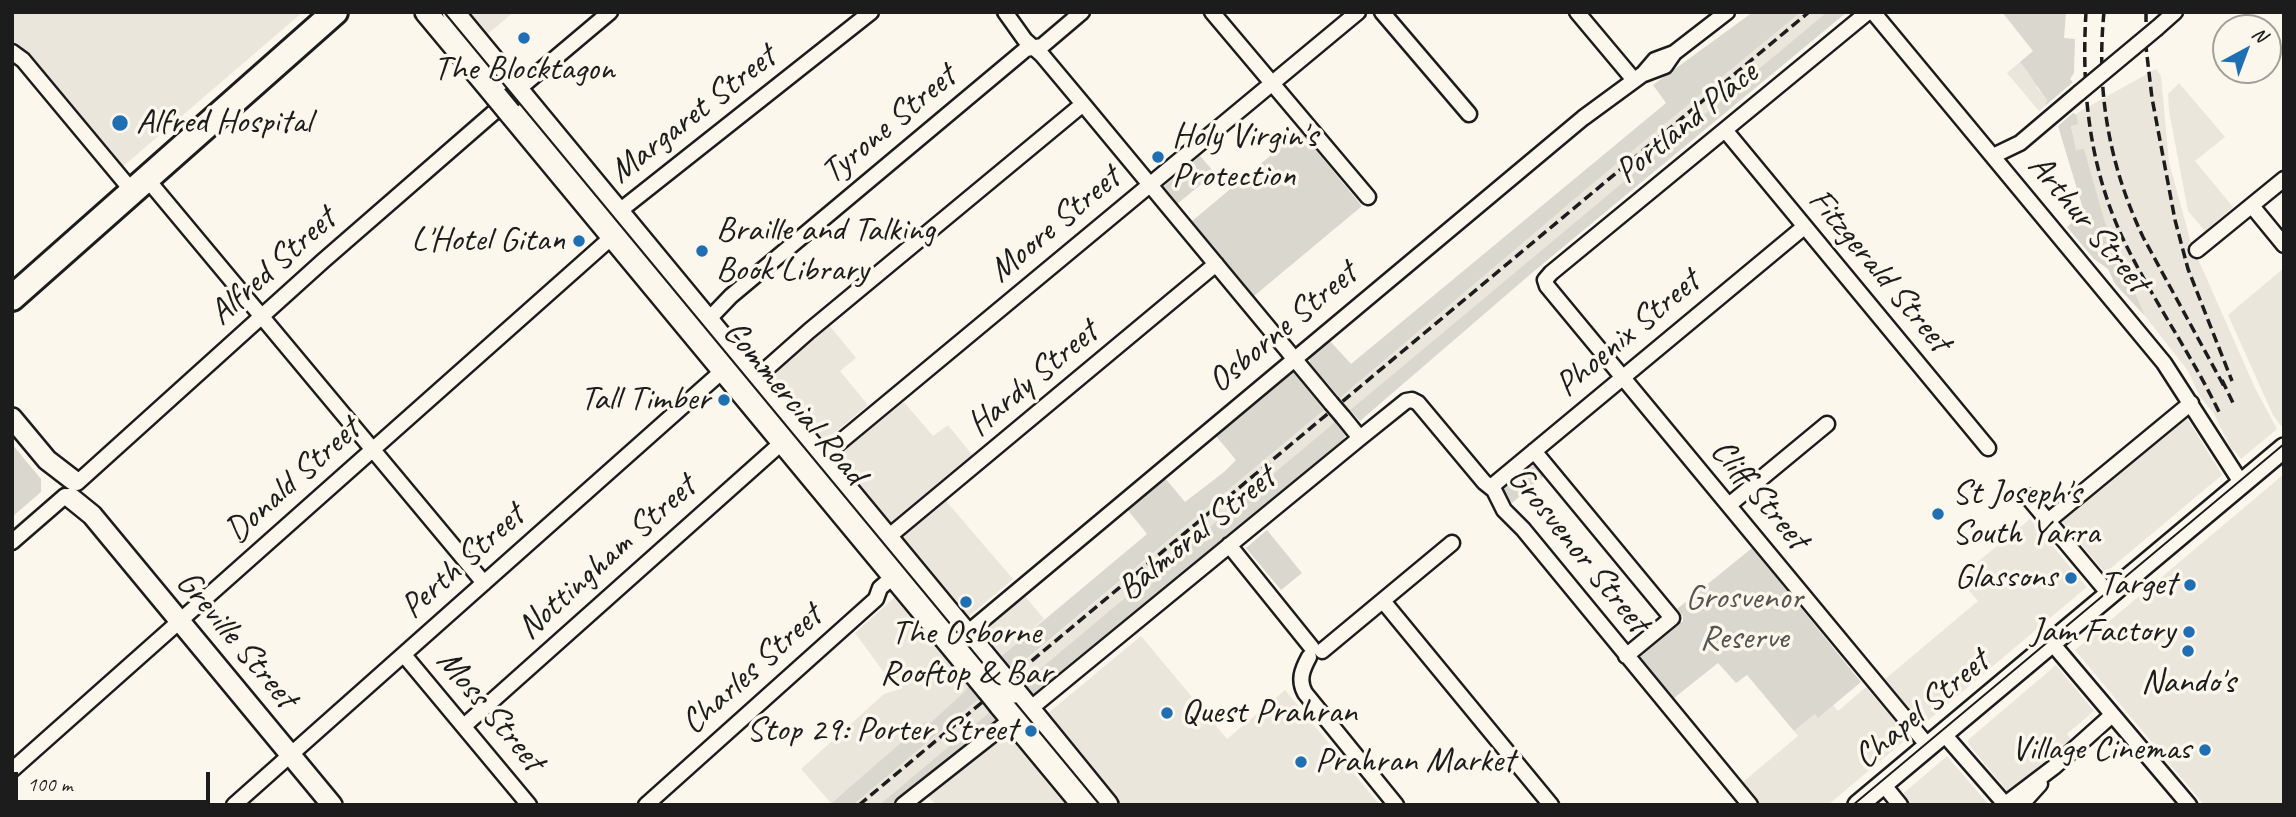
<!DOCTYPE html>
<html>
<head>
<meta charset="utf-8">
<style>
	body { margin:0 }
	#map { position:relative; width:2296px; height:817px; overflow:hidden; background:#fbf7ec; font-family:Caveat,sans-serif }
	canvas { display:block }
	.frame { position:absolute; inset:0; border:14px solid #1c1c1c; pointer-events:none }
	.north { position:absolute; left:2212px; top:14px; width:70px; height:70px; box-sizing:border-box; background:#fbf7ec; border:2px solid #a29f99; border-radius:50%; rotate:41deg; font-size:19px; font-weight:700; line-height:28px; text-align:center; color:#1c1c1c }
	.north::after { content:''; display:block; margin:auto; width:24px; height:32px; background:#1f6fb2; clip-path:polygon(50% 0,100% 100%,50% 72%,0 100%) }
	.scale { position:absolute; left:14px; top:772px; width:196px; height:32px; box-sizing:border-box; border:4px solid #1c1c1c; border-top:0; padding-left:9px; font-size:21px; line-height:24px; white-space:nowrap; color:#1c1c1c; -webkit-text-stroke:5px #fbf7ec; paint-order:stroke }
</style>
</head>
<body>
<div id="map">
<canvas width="2296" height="817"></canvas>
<div class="frame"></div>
<div class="north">N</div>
<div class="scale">100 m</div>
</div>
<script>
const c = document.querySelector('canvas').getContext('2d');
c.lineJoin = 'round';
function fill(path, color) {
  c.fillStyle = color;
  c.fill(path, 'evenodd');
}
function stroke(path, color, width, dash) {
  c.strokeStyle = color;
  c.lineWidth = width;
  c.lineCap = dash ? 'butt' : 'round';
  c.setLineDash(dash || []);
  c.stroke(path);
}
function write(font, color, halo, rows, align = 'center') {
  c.font = font + ' Caveat,sans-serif';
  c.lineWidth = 7;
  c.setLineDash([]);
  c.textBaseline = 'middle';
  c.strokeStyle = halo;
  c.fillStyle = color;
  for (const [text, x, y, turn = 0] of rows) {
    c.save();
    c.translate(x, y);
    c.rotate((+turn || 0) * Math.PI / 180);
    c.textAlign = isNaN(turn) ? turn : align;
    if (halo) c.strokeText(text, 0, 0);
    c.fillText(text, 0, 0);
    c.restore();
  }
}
fill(new Path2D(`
	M12 12H303L113 175 12 58Z
	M465 12H514L485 36Z
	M1801 12H1827L1350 410 1340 398 1603 175Z
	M2020 62 2036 81 2037 88 2047 100 2045 106 2039 111 2007 73Z
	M2156 69 2161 76 2169 162 2191 243 2255 388 2277 429 2241 459 2234 450 2232 451 2214 414 2199 395 2188 371 2145 316 2105 222 2084 150 2076 151 2071 125 2078 124 2077 113Z
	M2179 83 2225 137 2195 161 2233 207 2205 231 2188 211 2169 111 2168 94Z
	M2284 268V424L2281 426 2273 415 2228 315Z
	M830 326 856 358 840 371 868 405 822 443 768 377Z
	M904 402 933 436 948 425 974 457 891 526 835 458Z
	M1324 410 1335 422 1022 684 1012 672Z
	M2184 413 2222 475 2105 573 2059 518Z
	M2284 474V805H2204L2075 650Z
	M946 501 1013 579 969 616H965L903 540V536Z
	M2030 519 2087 587 1925 723 1921 722 1885 679 1978 601 1958 578Z
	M897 595 970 683 964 692 928 725 925 723 831 803 801 769 884 694 897 690 855 633Z
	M1024 595 1044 619 1000 657 983 637 984 629Z
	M1141 636 1227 739 1285 690 1380 805H1122L1047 714Z
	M2056 665 2094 711 2067 734 2071 739 2008 792 1969 745 1968 740Z
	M1866 687 1906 735 1905 740 1828 805H1762L1743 782 1798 736 1794 731 1815 714 1818 717 1833 705 1838 711Z
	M981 697 992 710 879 805H853Z
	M1006 734 1015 736 1072 805H936L928 796Z
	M1947 756 1989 805H1905L1899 797Z`), '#eae6dc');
fill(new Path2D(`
	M1753 12H1801L1603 175 1340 398 1310 363V357L1330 341 1351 364 1666 103 1653 85Z
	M1827 12H1847L1533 272 1360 421 1350 410Z
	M2002 12H2066L2064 38 2075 39 2074 73 2070 79 2073 82 2045 106 2047 100C2037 87 2031 75 2020 62L2033 51Z
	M2073 113 2077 115 2078 124 2071 126 2076 150 2084 149 2105 222 2145 316 2115 284 2108 269 2094 259 2067 227 2084 212 2058 126Z
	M1300 131 1362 206 1254 296 1192 221Z
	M1200 156 1215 173 1177 204 1163 187Z
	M1293 372 1324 410 1012 671 1000 657 1147 534 1127 509 1165 478 1185 502 1224 472 1236 460 1216 436Z
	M1335 422 1345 435 1344 440 1032 696 1022 684Z
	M12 444 41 479V492L12 517Z
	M1535 464 1544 476 1512 503 1501 489Z
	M1267 530 1302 573 1281 590 1246 548Z
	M1752 548 1861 682 1818 718 1815 714 1794 731 1747 675 1736 683 1718 663 1674 698 1640 657 1683 621V616L1677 609Z
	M970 684 981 697 853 805H829L925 722 928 725 964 692Z
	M992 710 1001 721 896 805H879Z`), '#dad7ce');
const street = new Path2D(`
	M1005 12 1025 40 1042 55 1083 104 1331 403
	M1212 12 1368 197
	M1382 12 1469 114
	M1577 12 1634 80
	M1868 12 1551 273 1545 280 1547 286 1928 746
	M1873 12 2164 363 2242 484
	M2157 28 2175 12
	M12 52 23 60 133 192
	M1644 74 1665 66 1674 53 1727 12
	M1725 130 1988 448
	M1993 156 2020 143 2079 93
	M147 179 484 583
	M2252 206 2284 245
	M617 213 871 12
	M2197 250 2284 179
	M707 321 731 296 1026 49 1042 46 1082 12
	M756 378 809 331 1083 104
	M1343 417 1360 438
	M1534 451 1672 618 1626 656
	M822 457 1358 12
	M77 483 323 261 500 107 521 87 610 12
	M1491 487 1804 227
	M2027 496 2109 594
	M1729 505 1827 424
	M2048 521 2191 403
	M887 538 1216 264
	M12 542 65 496
	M1229 545 1312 648
	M1383 601 1551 805
	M966 634 1583 118 1643 74 1655 60 1674 53
	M2051 642 2189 805
	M1322 651 1452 543
	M404 655 529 805
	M1309 657C1302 670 1298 680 1305 693L1396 805
	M464 726 787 438
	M1943 733 2005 804
	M12 770 612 237
	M1883 784 1900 805
	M234 805 728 366
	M646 805 876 599 880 588 894 576
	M903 805 1007 723 1036 704 1360 438 1406 401 1412 400 1418 403 1484 482 1494 490 1504 510 1523 529 1750 805
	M2004 805 2054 767 2112 715
	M2021 805 2040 784`);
const secondary = new Path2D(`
	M12 418 47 460 73 480
	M71 498 92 515 332 805
	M1858 805 2284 448`);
const primary = new Path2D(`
	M426 12 496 96
	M453 12 1002 677
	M510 113 988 690
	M1015 692 1107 805
	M1000 705 1083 805`);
const highway = new Path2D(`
	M12 298 335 12`);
stroke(street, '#1c1c1c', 19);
stroke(secondary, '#1c1c1c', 24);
stroke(primary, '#1c1c1c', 26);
stroke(highway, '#1c1c1c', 30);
stroke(street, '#fbf7ec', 14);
stroke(secondary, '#fbf7ec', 19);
stroke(primary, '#fbf7ec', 21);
stroke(highway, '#fbf7ec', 24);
stroke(new Path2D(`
	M444 12 1100 805
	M1853 805 2284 444`), '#1c1c1c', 2);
stroke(new Path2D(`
	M2086 12C2081 93 2090 173 2127 247 2156 305 2193 357 2221 416
	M2104 12C2096 91 2109 165 2143 237L2225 388
	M2146 12V47L2152 98 2175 220 2188 269 2232 381
	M2222 380 2234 405
	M859 805 1809 12`), '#1c1c1c', 3.5, [10, 5]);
const streetBridge = new Path2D(`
	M2079 93 2157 28
	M1331 403 1343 417`);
const primaryBridge = new Path2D(`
	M496 96 510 113
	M1002 677 1015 692
	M988 690 1000 705`);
stroke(streetBridge, '#1c1c1c', 19, []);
stroke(primaryBridge, '#1c1c1c', 26, []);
stroke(streetBridge, '#fbf7ec', 14);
stroke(primaryBridge, '#fbf7ec', 21);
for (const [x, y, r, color] of [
	[524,38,7,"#1f6fb2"],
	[120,123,9,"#1f6fb2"],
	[1158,157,7,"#1f6fb2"],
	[579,241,7,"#1f6fb2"],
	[702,251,7,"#1f6fb2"],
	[724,400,7,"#1f6fb2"],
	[1938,514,7,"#1f6fb2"],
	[2071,578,7,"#1f6fb2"],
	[2190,585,7,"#1f6fb2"],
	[966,602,7,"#1f6fb2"],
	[2189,632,7,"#1f6fb2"],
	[2188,651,7,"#1f6fb2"],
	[1167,713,7,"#1f6fb2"],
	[1031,731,7,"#1f6fb2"],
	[2205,750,7,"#1f6fb2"],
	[1301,762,7,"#1f6fb2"]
]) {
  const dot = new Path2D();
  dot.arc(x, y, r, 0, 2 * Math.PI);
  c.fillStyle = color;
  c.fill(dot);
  stroke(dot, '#fbf7ec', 2.5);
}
write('35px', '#1c1c1c', '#fbf7ec', [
	["The Blocktagon",524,70,"center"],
	["Alfred Hospital",136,123,"left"],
	["Holy Virgin's",1172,137,"left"],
	["Protection",1172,177,"left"],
	["Braille and Talking",716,231,"left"],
	["Book Library",716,271,"left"],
	["L'Hotel Gitan",565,241],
	["Tall Timber",710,400],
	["St Joseph's",1952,494,"left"],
	["South Yarra",1952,534,"left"],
	["Glassons",2057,578],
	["Target",2176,585],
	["Jam Factory",2175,632],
	["The Osborne",966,634,"center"],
	["Rooftop & Bar",966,674,"center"],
	["Nando's",2188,683,"center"],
	["Quest Prahran",1181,713,"left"],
	["Stop 29: Porter Street",1017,731],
	["Village Cinemas",2191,750],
	["Prahran Market",1315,762,"left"]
], 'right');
write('35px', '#1c1c1c', '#fbf7ec', [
	["Margaret Street",693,115,-38],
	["Portland Place",1687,123,-39],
	["Tyrone Street",889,125,-40],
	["Arthur Street",2088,224,50],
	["Moore Street",1055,225,-40],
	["Alfred Street",273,267,-42],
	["Fitzgerald Street",1879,271,50],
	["Osborne Street",1283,328,-40],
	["Phoenix Street",1628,334,-40],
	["Hardy Street",1033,379,-40],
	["Commercial Road",794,403,50],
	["Donald Street",293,481,-42],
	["Cliff Street",1759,495,50],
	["Balmoral Street",1197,534,-39],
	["Grosvenor Street",1578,550,51],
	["Nottingham Street",607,558,-42],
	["Perth Street",463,562,-42],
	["Greville Street",236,640,50],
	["Charles Street",752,670,-42],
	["Chapel Street",1922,710,-40],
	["Moss Street",490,711,50]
]);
write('35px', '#555451', '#fbf7ec', [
	["Grosvenor",1744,599],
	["Reserve",1744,639]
]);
</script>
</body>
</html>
